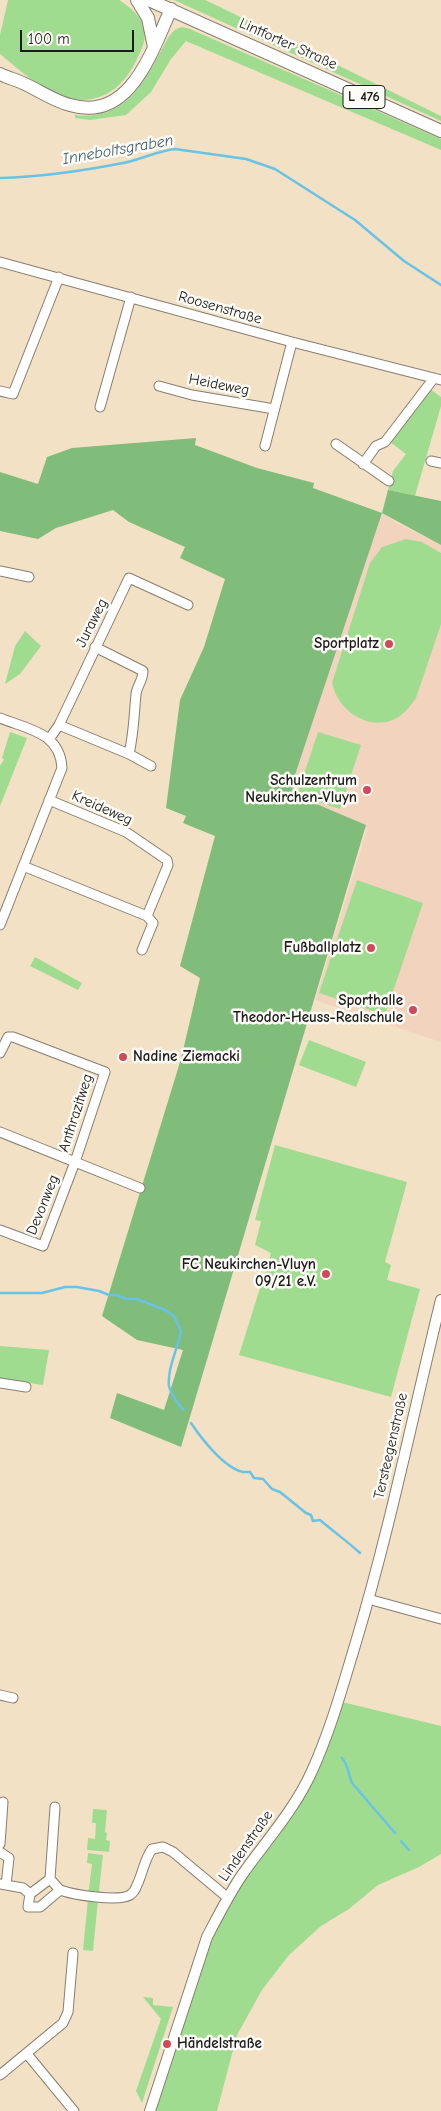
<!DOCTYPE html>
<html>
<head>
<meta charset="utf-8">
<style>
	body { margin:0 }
	#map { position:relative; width:441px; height:2111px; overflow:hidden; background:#f2e1c4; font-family:"Comic Neue",sans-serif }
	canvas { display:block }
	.scale { position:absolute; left:20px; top:30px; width:114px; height:22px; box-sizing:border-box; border:2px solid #1c1c1c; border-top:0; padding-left:6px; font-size:15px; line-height:18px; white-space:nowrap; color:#1c1c1c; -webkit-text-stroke:4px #fdfcf7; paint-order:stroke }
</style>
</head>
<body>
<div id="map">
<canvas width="441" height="2111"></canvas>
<div class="scale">100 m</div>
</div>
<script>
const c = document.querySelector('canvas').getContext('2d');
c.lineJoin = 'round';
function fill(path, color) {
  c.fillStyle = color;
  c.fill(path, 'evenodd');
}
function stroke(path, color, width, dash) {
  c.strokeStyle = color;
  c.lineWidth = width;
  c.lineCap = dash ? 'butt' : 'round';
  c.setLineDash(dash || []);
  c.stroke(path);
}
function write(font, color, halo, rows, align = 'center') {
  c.font = font + ' "Comic Neue",sans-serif';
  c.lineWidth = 5;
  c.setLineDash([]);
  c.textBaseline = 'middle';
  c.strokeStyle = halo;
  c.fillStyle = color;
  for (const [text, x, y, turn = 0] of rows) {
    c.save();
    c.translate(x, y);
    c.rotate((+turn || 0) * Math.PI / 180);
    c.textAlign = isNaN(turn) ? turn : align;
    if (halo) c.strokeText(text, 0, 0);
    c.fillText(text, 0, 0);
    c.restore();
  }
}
fill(new Path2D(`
	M382 513 397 523 441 545V1042L315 1000 367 830 290 805 295 775Z`), '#f2d4be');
fill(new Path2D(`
	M8 0H119C130 7 144 18 145 32 146 41 140 53 136 61 122 90 97 107 64 97 40 89 19 70 0 54V35Z
	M174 0H205L220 7 441 116V121Z
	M182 27 190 29 441 139V150L186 41 171 59 151 92 126 115 90 120 75 118V115C124 120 142 87 162 49 167 40 171 29 182 27Z
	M430 389 441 397V406L415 496 388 490 393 471 406 454 390 442Z
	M406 539 422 542 441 553V624L416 698C409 708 402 717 390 721 364 729 337 708 332 683L370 563 382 547Z
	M25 631 41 646 20 674 5 684 15 646Z
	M10 732 27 738 0 806V766L4 759 2 758Z
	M318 732 361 745 340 809 297 795Z
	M357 880 423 903 385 1015 319 993Z
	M35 957 82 983 78 990 30 966Z
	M309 1040 366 1062 356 1087 299 1065Z
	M275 1145 407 1182 385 1262 391 1265 387 1280 420 1289 391 1397 239 1355 271 1253 255 1245 261 1221 255 1220Z
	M0 1346 49 1350 43 1385 0 1379Z
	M338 1701 441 1726V1854L419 1867 378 1885 349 1909 321 1926 289 1955 262 1990 237 2035 217 2111H151L207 1937 298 1797Z
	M93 1809 107 1810 105 1832 107 1833 106 1840 110 1841 109 1852 87 1850 88 1838 95 1839 96 1823H92Z
	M88 1853 103 1855 99 1890 102 1893 86 1892 89 1889 92 1864 87 1863Z
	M88 1899 98 1900 93 1951 83 1950Z
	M143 1997 153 1998V2005L173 2007 142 2103 136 2091 161 2019Z`), '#a0dc90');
fill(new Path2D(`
	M196 438 195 445 257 468 314 483 313 488 382 513 388 490 441 501V545L382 513 295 775 290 804 307 800 366 825 181 1447 110 1418 117 1393 164 1410 183 1350 137 1340 102 1316 181 1059 200 978 180 966 215 836 183 823 186 816 166 808 180 700 204 647 225 579 180 558 185 547 129 522 113 510 56 528 38 539 0 531V472L38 484 47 457 72 448Z`), '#80bc7a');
stroke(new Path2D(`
	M0 178C41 177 82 171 123 163 140 160 157 151 175 149L246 159 275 169 355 220 404 261 441 285
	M0 1293H42L65 1287H77L99 1291 109 1295H117L126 1299H137L165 1310 174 1316 181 1331C178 1349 167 1368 169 1386 171 1395 178 1403 183 1410
	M191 1423C201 1438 224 1468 243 1472 245 1472 248 1472 250 1472L254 1478 263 1479 272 1489 280 1492 306 1513 311 1515 313 1521 320 1520C334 1532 347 1541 360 1553
	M342 1758C349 1766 348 1774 352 1783L395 1833
	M401 1841 409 1850`), '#68c3e6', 2.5);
const minor = new Path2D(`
	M0 262 292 342 441 380
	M159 386 192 395 274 409
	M0 391 13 394 59 277
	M100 407 131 297
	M336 444 389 481
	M265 446 292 342
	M431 461 441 463
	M363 464 376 446 385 442 434 378
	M0 571 29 577
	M95 647 143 671C143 680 137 686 136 694 134 715 134 732 129 754
	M0 718C27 729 60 732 62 768L0 925
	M59 725 129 754 151 766
	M50 738 59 725 129 578 188 605
	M49 800 126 832 167 860 168 865 147 916
	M23 866 147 916 153 923 142 950
	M0 1053 8 1037H13L105 1072 75 1162 43 1246 0 1230
	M0 1132 140 1188
	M0 1383 26 1387
	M368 1599 441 1619
	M0 1695 13 1698
	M0 1844 3 1802
	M0 1852 9 1858 6 1885
	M50 1879 60 1890 40 1907H28L30 1894Z
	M50 1879 55 1807
	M0 1884 23 1888 30 1894
	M60 1890C74 1895 119 1902 130 1895 133 1893 136 1888 137 1885 143 1873 144 1860 152 1849L163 1847 173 1852 228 1898
	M27 2054 74 2111
	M0 2075 63 2023 68 2012 73 1953`);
const tertiary = new Path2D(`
	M150 2111 207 1937C218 1916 229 1894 242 1875 266 1841 295 1809 312 1771 331 1729 343 1685 356 1642 390 1529 413 1414 441 1300`);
const primary = new Path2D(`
	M137 0 148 18 154 47
	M149 0 441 131
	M0 74C8 78 17 80 25 84 40 91 54 101 70 105 130 123 152 51 171 9`);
stroke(minor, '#877e70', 11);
stroke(tertiary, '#877e70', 12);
stroke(primary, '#877e70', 14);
stroke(minor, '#fff', 9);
stroke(tertiary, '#fff', 10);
stroke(primary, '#fff', 12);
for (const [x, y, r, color] of [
	[389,644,5,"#d1495b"],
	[367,790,5,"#d1495b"],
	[371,948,5,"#d1495b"],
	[413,1010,5,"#d1495b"],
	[123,1057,5,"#d1495b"],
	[326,1274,5,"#d1495b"],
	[167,2044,5,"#d1495b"]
]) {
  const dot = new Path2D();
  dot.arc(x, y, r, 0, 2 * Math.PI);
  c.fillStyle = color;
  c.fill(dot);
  stroke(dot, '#fdfcf7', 2);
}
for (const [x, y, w] of [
	[364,97,42]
]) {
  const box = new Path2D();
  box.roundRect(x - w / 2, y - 11.5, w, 23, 4);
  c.fillStyle = '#fdfcf7';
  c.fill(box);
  stroke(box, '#1c1c1c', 1);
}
write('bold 14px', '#1c1c1c', null, [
	["L 476",364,97]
]);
write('15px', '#1c1c1c', '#fdfcf7', [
	["Lintforter Straße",288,44,24],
	["Roosenstraße",220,308,16],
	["Heideweg",219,385,11],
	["Juraweg",92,623,-63],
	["Kreideweg",102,808,24],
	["Anthrazitweg",76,1113,-72],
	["Devonweg",43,1205,-68],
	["Tersteegenstraße",391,1446,-77],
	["Lindenstraße",246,1846,-55]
]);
write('bold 15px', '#1c1c1c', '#fdfcf7', [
	["Sportplatz",379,644],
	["Schulzentrum",357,781],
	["Neukirchen-Vluyn",357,798],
	["Fußballplatz",361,948],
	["Sporthalle",403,1001],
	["Theodor-Heuss-Realschule",403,1018],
	["Nadine Ziemacki",133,1057,"left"],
	["FC Neukirchen-Vluyn",316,1265],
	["09/21 e.V.",316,1282],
	["Händelstraße",177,2044,"left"]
], 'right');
write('italic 16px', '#3a5f6d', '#fdfcf7', [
	["Inneboltsgraben",118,150,-10]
]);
</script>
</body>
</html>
